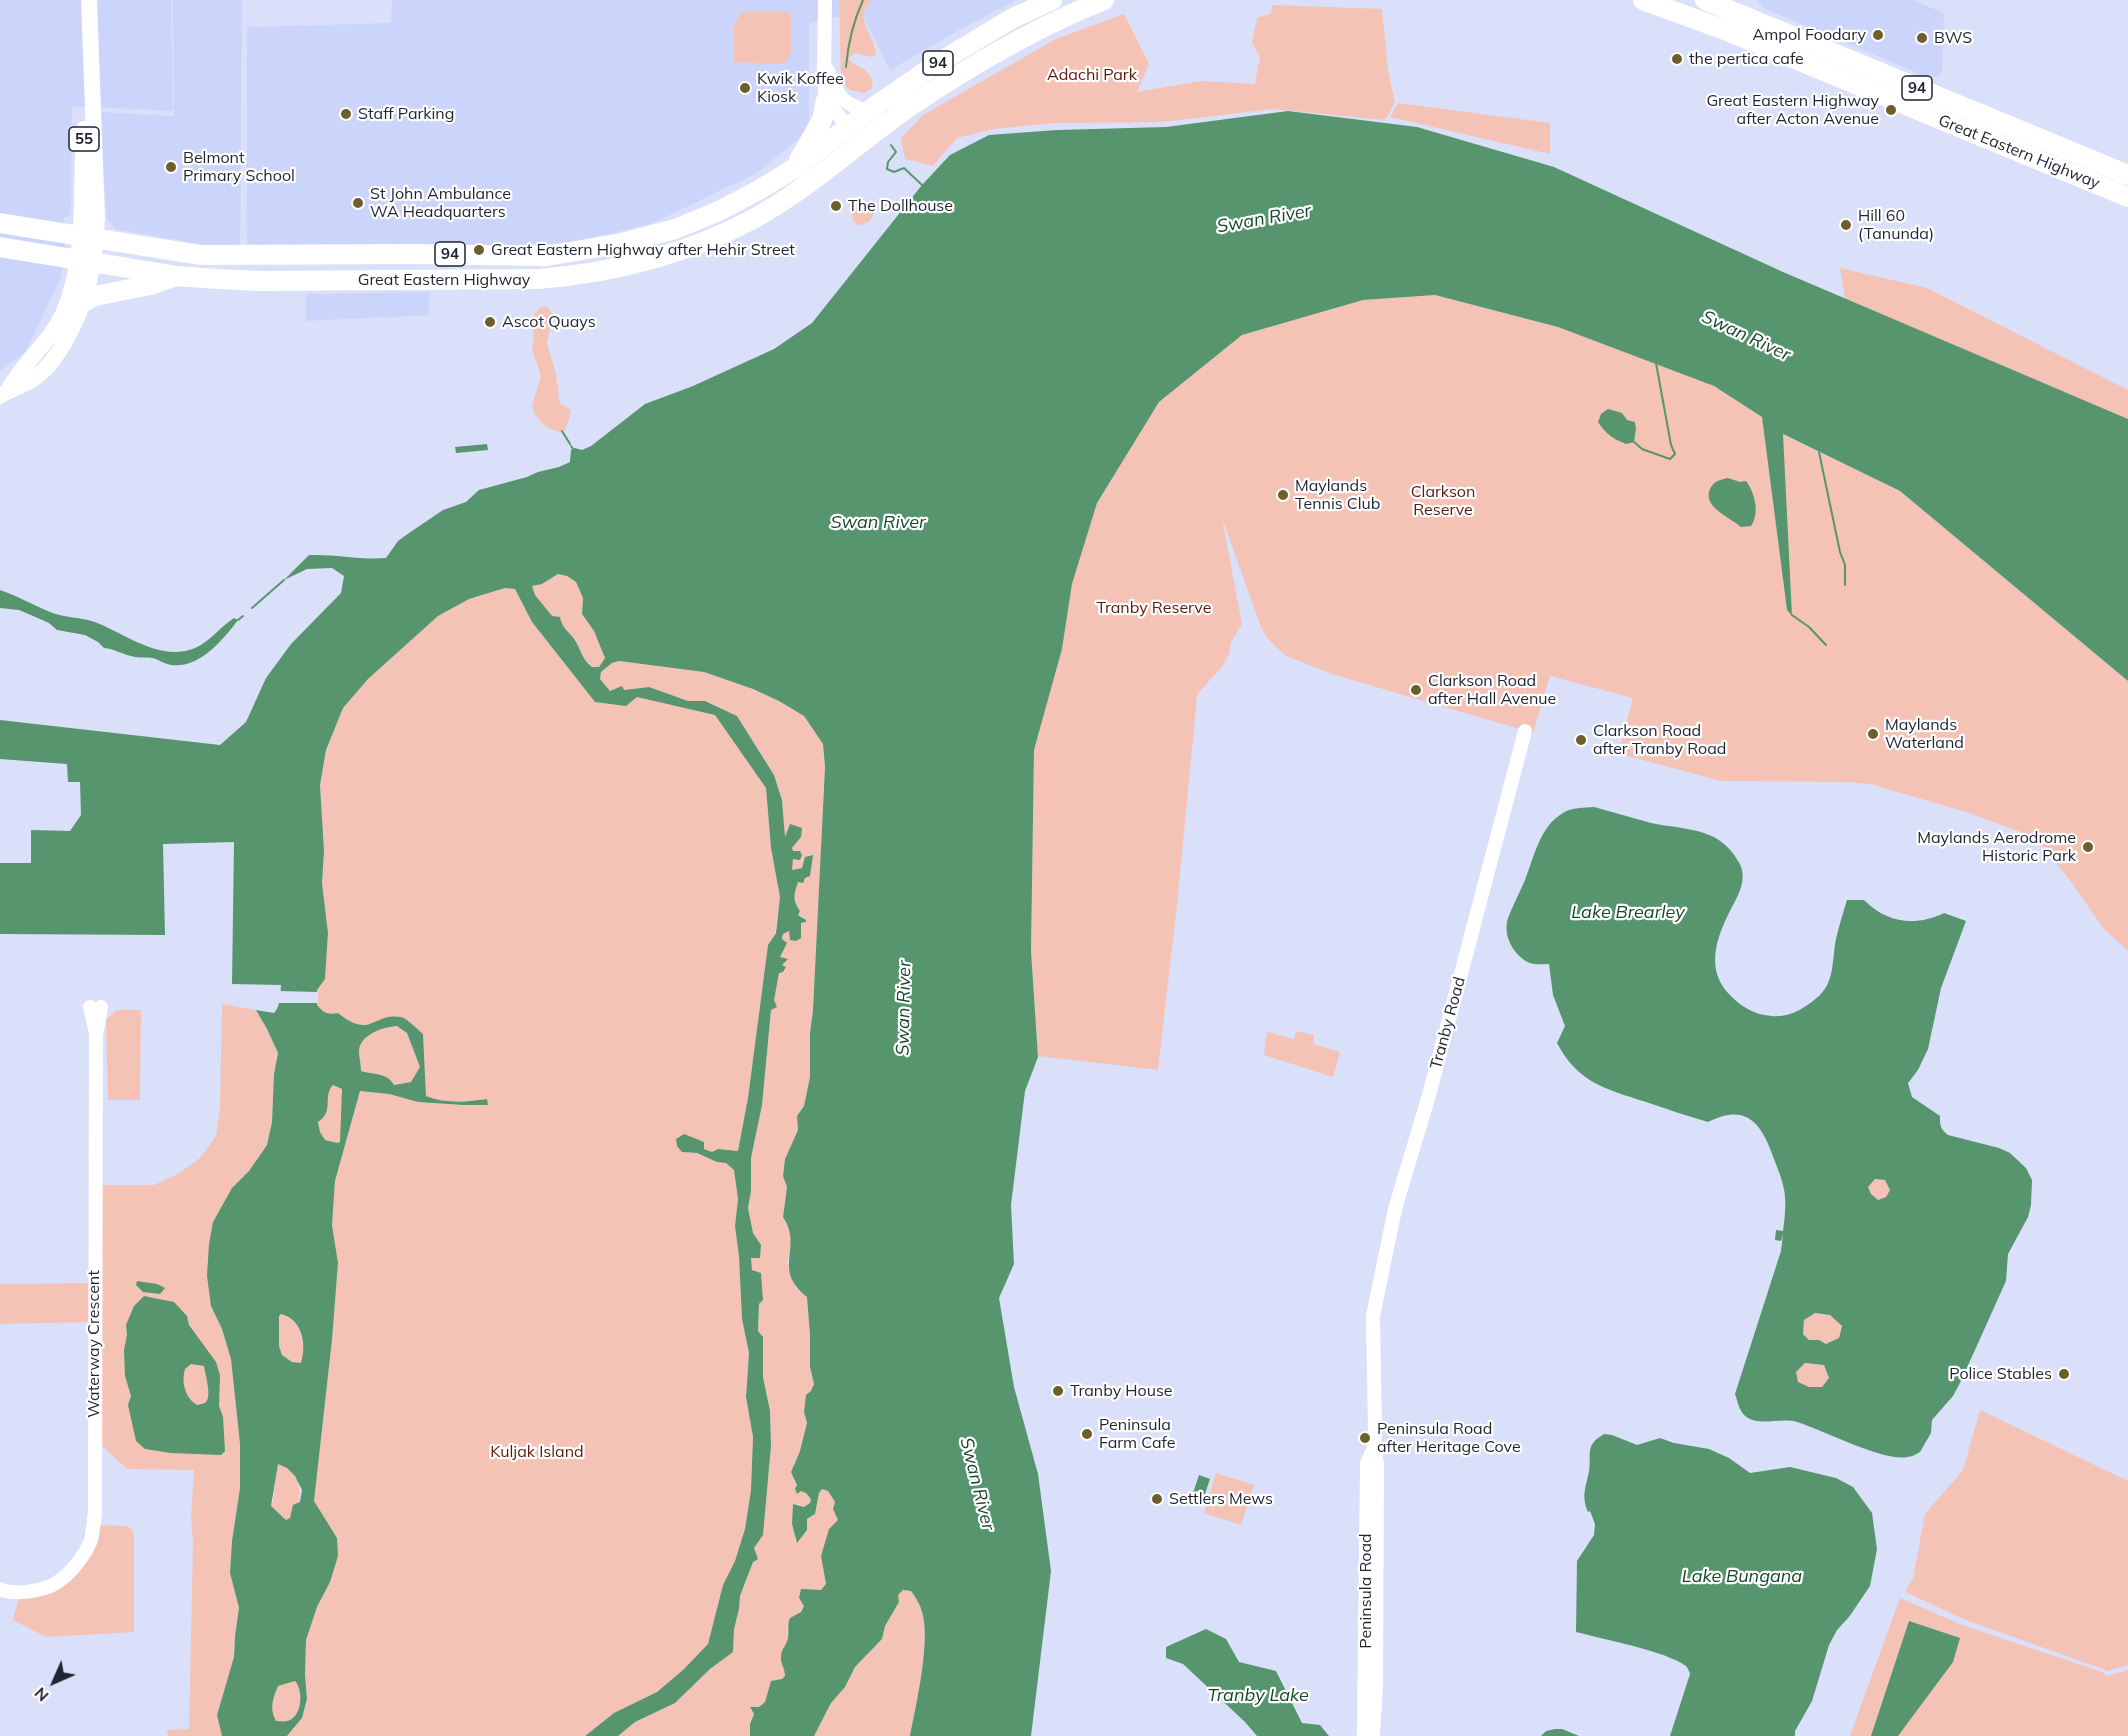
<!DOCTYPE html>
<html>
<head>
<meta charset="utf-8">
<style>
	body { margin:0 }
	#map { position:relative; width:2128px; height:1736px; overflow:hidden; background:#dae0f9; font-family:Mulish,sans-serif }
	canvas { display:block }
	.north { position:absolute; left:24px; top:1652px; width:60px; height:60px; -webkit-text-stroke:4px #fff; paint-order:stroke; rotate:225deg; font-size:16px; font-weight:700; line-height:24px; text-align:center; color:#1f2332 }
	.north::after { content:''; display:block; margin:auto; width:21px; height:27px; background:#1f2332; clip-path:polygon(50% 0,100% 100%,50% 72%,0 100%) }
</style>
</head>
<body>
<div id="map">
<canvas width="2128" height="1736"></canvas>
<div class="north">N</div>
</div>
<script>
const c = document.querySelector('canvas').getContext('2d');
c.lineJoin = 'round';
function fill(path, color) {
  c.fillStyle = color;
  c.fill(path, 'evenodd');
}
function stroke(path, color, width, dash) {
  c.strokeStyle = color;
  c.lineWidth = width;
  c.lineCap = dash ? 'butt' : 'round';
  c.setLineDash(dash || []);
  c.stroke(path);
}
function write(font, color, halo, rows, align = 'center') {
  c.font = font + ' Mulish,sans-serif';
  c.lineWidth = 4.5;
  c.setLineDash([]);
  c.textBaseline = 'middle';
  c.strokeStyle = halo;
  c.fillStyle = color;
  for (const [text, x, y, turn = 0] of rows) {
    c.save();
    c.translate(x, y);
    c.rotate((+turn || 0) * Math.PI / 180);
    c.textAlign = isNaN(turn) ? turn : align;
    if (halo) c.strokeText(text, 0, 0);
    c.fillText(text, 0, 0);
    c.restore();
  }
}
fill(new Path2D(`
	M0 0H171L173 111 72 106 71 214 64 218 65 253 60 280 26 351 0 371Z
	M173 0H242L240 251 115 229 107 218 98 112 174 116Z
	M392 0H1017L968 25 890 70 861 12 809 23V119L804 135 755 174 651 224 574 242 487 247 247 249V27L391 23Z
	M1757 0H1912L1944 13 1942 73 1937 77 1925 76 1763 8Z
	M429 292V315L306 321V294Z`), '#cbd4fa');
fill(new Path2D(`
	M839 0H872C869 4 866 8 864 13 861 24 876 41 876 55L871 57 855 53 849 58 851 62 865 70 873 80 871 89 864 93 849 90 841 80Z
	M1272 5 1382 9 1388 70 1395 103 1385 120 1273 109 1163 122 1055 123 994 129 957 138 933 166 905 159 901 138 923 115 1056 39 1124 14 1149 64 1137 92 1201 81 1255 84 1260 56 1252 43 1257 18 1271 13Z
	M742 12H788L791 18V54L784 64 734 62V25Z
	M1398 103 1550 123V154L1390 117Z
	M876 207C874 217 869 225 858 225 851 221 851 214 855 208Z
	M1840 268 1927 288 2128 390V419L1845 299Z
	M1435 295 1558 327 1714 386 1762 417 1787 610 1791 615 1782 434 1900 491 2128 681V951L2103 928 2069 879 2039 842 2029 835 1969 813 1874 785 1851 782 1721 781 1624 755H1618L1633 698 1550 676 1533 733 1335 675 1286 656 1268 639 1261 627 1222 518 1242 624 1231 642 1229 654 1222 667 1199 692 1197 697 1177 905 1158 1070 1038 1056 1031 951 1034 750 1062 649 1072 584 1097 503 1159 402 1242 335 1363 300Z
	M541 307H547L553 315 547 343 556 374 560 404 570 409 571 412 566 429 560 432C546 429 536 420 532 406L541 376 532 349 534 337 532 323 535 313Z
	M558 574 567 576 576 582 583 598 582 614 594 631 605 658 599 667H593C583 660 582 653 576 642 571 632 563 631 560 617H552L535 595 532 586 542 584Z
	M505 588 515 589 532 622 595 702 637 697 715 714 766 788 771 848 780 897 775 933 768 945 748 1098 738 1151 718 1149 712 1152 704 1149 682 1152 697 1153 717 1162 726 1163 734 1170 738 1199 735 1226 739 1257 742 1319 749 1353 746 1397 753 1437 751 1490 745 1529 735 1561 723 1585 708 1644 683 1670 657 1692 614 1713 585 1736H287L302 1718 307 1699 305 1675 306 1640 317 1607 330 1582 324 1519 314 1501 332 1340 338 1263 332 1225 335 1181 360 1091 389 1094 418 1102 463 1105 487 1099C467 1102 445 1104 426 1096L423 1035 391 1017C366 1025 361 1031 338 1013 328 1015 324 1013 317 1005V990L325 979 328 933 322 883 324 851 320 786 326 750 343 708 368 679 438 616 469 599Z
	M619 661 704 672 753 689 779 701 804 716 823 744 825 767 813 1010 810 1033V1077L804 1106 797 1116 798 1130 785 1159 783 1176 787 1187 783 1217C792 1231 794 1247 787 1262L796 1288 807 1297 810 1335V1367L814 1384 804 1412 807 1423 800 1451 793 1465 798 1493 801 1491 807 1493 811 1499 810 1503 803 1507 798 1504 792 1524 796 1542 807 1531V1519L815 1514 819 1493 822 1488 828 1491 835 1502 833 1509 838 1520 821 1556 826 1584 821 1590 799 1598 804 1605 801 1612 787 1625 788 1639 781 1655 785 1667V1676L782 1679 771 1681 765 1702 759 1707 750 1709 754 1714 750 1724V1736H618L635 1722 675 1703 710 1669 733 1652 734 1629 739 1609 740 1596 753 1562 754 1548 763 1535 771 1446 770 1411 763 1377V1337L758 1331 759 1304 763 1300 761 1273 752 1271 751 1258 761 1245 753 1233 748 1208 751 1191V1158L762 1105 771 1010 779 972H783L786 967 782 965 787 959 780 958 783 934 806 922 803 917 798 915 800 911C790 896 798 884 802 868L791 871 793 851 791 848 801 837 785 839 782 800 774 775 737 716 706 701H688L649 687 624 690 622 687 610 691 600 679 601 672 612 663Z
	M222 1004 256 1010 267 1029 278 1053 274 1074 272 1122 267 1145 249 1171 232 1188 211 1306 222 1329 231 1359 240 1444V1488L232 1541 230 1573 239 1608 235 1636 234 1657 217 1715 222 1736H169L166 1730 189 1729 193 1542 191 1516 194 1470 127 1469 101 1445V1185H154L178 1174 200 1158 216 1136 220 1110Z
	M116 1010H141L140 1100H108L106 1020Z
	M398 1026 407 1033 420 1067 411 1082 394 1085C387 1072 374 1075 361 1071 361 1064 359 1057 359 1051 360 1034 384 1027 398 1026Z
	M1296 1031 1314 1035 1313 1044 1340 1052 1333 1077 1264 1055 1267 1032 1294 1039Z
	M333 1085 342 1089 341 1142 337 1143 325 1140 320 1132 318 1122C335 1111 322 1097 333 1085Z
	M1875 1179 1885 1180 1890 1190 1886 1197 1878 1200 1871 1194 1868 1187Z
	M89 1283V1322L0 1324V1284Z
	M1815 1313 1830 1315 1842 1326 1839 1338 1826 1344 1819 1340H1809L1803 1334 1804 1320Z
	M281 1314C302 1319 306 1344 302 1363L292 1362 282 1355 279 1346V1315Z
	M1805 1363 1824 1365 1829 1378 1822 1387H1809L1798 1382 1796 1372Z
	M1980 1410 2128 1481V1665L2108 1671 1966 1620 1905 1592 1913 1578 1925 1514 1963 1470Z
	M277 1464C298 1469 300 1485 300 1502L292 1509 290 1518 286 1520 270 1506 273 1501Z
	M1216 1473 1254 1485 1241 1525 1204 1513Z
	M93 1525 127 1526 132 1529 134 1534V1632L46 1637 13 1620 20 1592 35 1591 76 1565Z
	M903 1590 911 1591C916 1598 920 1604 922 1612 931 1640 916 1705 910 1736H814L831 1703 845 1686 855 1667 882 1639 885 1626 899 1602 897 1595Z
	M1900 1598 1962 1625 2102 1672 2107 1676 2128 1670V1736H1850Z
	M295 1681C304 1691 303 1718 287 1721 283 1722 280 1721 276 1721 269 1708 273 1698 278 1686Z`), '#f5c3b6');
fill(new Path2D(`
	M1288 111 1417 127 1554 167 1783 272 2128 419V681L1900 491 1783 434 1792 616 1787 610 1762 417 1714 386 1558 327 1435 295 1363 300 1242 335 1159 402 1097 503 1072 584 1062 649 1034 750 1031 951 1038 1057 1025 1091 1011 1205 1014 1264 999 1298 1014 1387 1038 1474 1051 1571 1031 1736H910C916 1705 931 1640 922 1612 920 1604 916 1598 911 1591L903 1590 898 1595 899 1602 885 1626 882 1639 855 1667 845 1687 831 1703 814 1736H750V1724L754 1714 750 1707H759L765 1702 771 1681 782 1679 785 1676C785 1668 780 1663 781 1656 781 1650 787 1644 788 1638 789 1630 787 1625 790 1618L801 1612 804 1606 799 1598 801 1589 821 1590 826 1584 821 1556 829 1529 838 1520 833 1509 835 1502 828 1491 822 1489 819 1493 815 1514 807 1519V1530L797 1543 792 1524 793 1504 804 1507 810 1503 811 1499 806 1493 801 1491 797 1494 795 1489 797 1485 791 1472 800 1451 807 1423 804 1412 806 1395 811 1391 814 1384 810 1367V1335L807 1297C771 1268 804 1249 783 1217L787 1187 783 1176 785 1159 798 1130 797 1116 804 1106 810 1077V1033L813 1010 825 767 823 744 804 716 779 701 753 689 704 672 619 661 612 663 601 672 600 679 610 691 622 686 624 690 649 687 688 701H705L737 716 774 775 782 800 785 837 790 824 802 828 801 837 792 848 793 851H800L802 855 800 860 793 859 792 870 802 868 805 857 813 855 810 876 805 878 803 883 798 882C794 894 792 900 800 911L798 915 806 920V922L801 923V938L796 941 790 940 789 931 783 934 782 939 787 943 780 957 788 959 782 965 786 967 783 972 779 973 774 1000 777 1007 771 1010 762 1105 751 1158V1191L748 1208 753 1233 761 1245 760 1258H751L752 1270 761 1273 763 1300 759 1304 758 1331 763 1337V1377L770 1411 771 1446 763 1535 754 1548 758 1559 753 1562 740 1596 739 1609 734 1629 733 1652 710 1669 675 1703 635 1722 618 1736H585L614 1713 657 1692 683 1670 708 1644 723 1585 735 1561 745 1529 751 1490 753 1437 746 1397 749 1353 742 1319 739 1257 735 1226 738 1199 734 1170 726 1163 717 1162 697 1153 682 1152 677 1146 676 1139 684 1134 704 1142V1149L712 1152 718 1149 738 1151 748 1098 768 945 776 933 780 897 771 848 766 788 715 715 637 697 626 706 595 702 532 622 515 589 505 588 469 599 438 616 368 679 343 708 326 750 320 785 324 851 322 883 328 933 325 979 317 990V1005C324 1013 328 1015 338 1013 371 1040 373 1012 401 1017 408 1019 417 1029 423 1034L426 1096C446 1104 467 1102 487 1099L488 1105H463L418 1102 389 1094 360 1091 335 1181 332 1225 338 1263 332 1340 314 1501 337 1538 338 1556 330 1582 317 1607 306 1640 305 1675 307 1699 302 1718 287 1736H222L217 1715 234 1657 235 1636 239 1608 230 1573 232 1541 240 1488V1444L231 1359 222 1329 211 1306 207 1276 209 1244 213 1222 232 1188 249 1171 267 1145 272 1122 274 1074 278 1053 267 1029 256 1010 274 1013C281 1005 280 995 281 985L232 984 234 842 163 844 165 935 0 934V863H31V830L70 831 81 815 80 782H68L67 764 0 759V720L220 745 246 722 266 678 291 644 341 593 344 576 332 568 307 569 284 580 309 555C335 554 360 560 386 558L398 541 409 533 443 510 466 502 479 490 527 477 538 472 559 467 570 462 571 450 575 448 582 450 591 446 645 404 693 386 774 349 812 323 922 185 950 155 989 135 1057 130 1166 127ZM558 574 567 576 576 582 583 598 582 614 594 631 605 658 599 667H592C583 660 582 653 576 642 570 631 563 631 560 617L552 616 535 595 532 586 542 584ZM397 1026 407 1033 420 1067 411 1082 394 1085C387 1072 374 1075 361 1071 361 1064 359 1057 359 1051 360 1034 384 1027 397 1026ZM333 1085 342 1089 340 1142 337 1143 325 1140 320 1132 318 1122C335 1111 322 1097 333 1085ZM281 1314C302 1319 307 1344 301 1363L292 1362 282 1355 279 1346V1316ZM278 1464 287 1468 295 1476 302 1490 300 1502 293 1505 290 1518 286 1520 271 1506ZM295 1681C304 1691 302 1718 287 1721 283 1722 280 1721 276 1721 269 1708 273 1698 278 1686Z
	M1608 409 1622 413 1627 420 1635 422 1636 429 1634 442 1626 444C1613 439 1606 434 1598 422L1601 414Z
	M487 444 488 450 456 453 455 447Z
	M1728 478 1740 482 1746 481C1755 493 1760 513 1751 526L1741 527C1731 518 1705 508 1709 492 1712 482 1718 480 1728 478Z
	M0 590C18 596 33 605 50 612 65 618 81 617 95 622 123 633 154 657 185 651 207 647 217 629 234 618L238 620C223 640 199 669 171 665 165 664 159 660 153 658 147 657 141 658 135 657 124 655 115 649 104 648L98 642 85 635 57 630 49 623 33 616 19 610 0 608Z
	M1594 807C1613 812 1632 818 1651 823 1678 829 1712 827 1731 851 1735 856 1741 864 1742 870 1745 885 1737 897 1731 909 1716 938 1704 971 1732 997 1743 1008 1756 1015 1772 1016 1790 1018 1807 1007 1820 995 1835 980 1832 958 1836 939 1839 926 1843 913 1847 900H1864C1887 923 1915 927 1944 913L1966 921 1941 988 1928 1049 1918 1070 1908 1083 1912 1097 1940 1116C1940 1125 1940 1129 1948 1135L1999 1148 2010 1153 2026 1168 2032 1180 2031 1205 2028 1217 2008 1254 2006 1281 1961 1381 1953 1396 1932 1420 1931 1433 1920 1452C1916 1454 1912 1457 1907 1457 1884 1462 1823 1430 1797 1422 1781 1417 1762 1426 1748 1418 1739 1413 1738 1402 1735 1394L1781 1251 1783 1234 1781 1241 1775 1240 1776 1230 1783 1231C1785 1217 1787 1199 1783 1185 1781 1176 1777 1167 1774 1159 1762 1124 1747 1102 1708 1122 1687 1116 1667 1109 1646 1102 1606 1089 1578 1083 1557 1043L1565 1026 1553 995 1549 964C1543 964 1536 965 1530 963 1515 957 1504 938 1507 922 1509 913 1521 890 1525 880 1534 857 1540 826 1563 813 1572 807 1584 808 1594 807ZM1875 1179 1885 1180 1890 1190 1886 1197 1878 1200 1871 1194 1868 1187ZM1815 1313 1830 1315 1842 1326 1839 1338 1826 1344 1819 1340H1809L1803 1334 1804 1320ZM1805 1363 1824 1365 1829 1378 1822 1387H1809L1798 1382 1796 1372Z
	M137 1281 157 1284 165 1288 160 1294 143 1292 136 1285Z
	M144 1296 174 1302 187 1316 189 1325 216 1362 220 1375 219 1406 223 1417 225 1451 221 1455 171 1453 145 1449 136 1441 128 1405 131 1396 125 1376 124 1350 127 1335 126 1325 134 1306ZM191 1364 204 1366C205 1373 212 1396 206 1402 205 1403 199 1405 197 1405 185 1398 181 1382 185 1369Z
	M1604 1434 1612 1435 1637 1445 1660 1438 1674 1443 1709 1449 1729 1458 1750 1473 1790 1467 1836 1478 1853 1487 1872 1513 1877 1549 1870 1586 1849 1617 1837 1630 1829 1645 1812 1701 1795 1731V1736H1670L1690 1674C1689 1671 1688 1668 1686 1666 1666 1651 1602 1639 1576 1632L1577 1561 1594 1535 1595 1524 1590 1511 1588 1512C1581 1496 1586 1487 1589 1471 1592 1453 1584 1446 1604 1434Z
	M1199 1475 1210 1479 1203 1500 1192 1496Z
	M1909 1621 1960 1638 1953 1662 1898 1736H1871Z
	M1206 1629 1226 1639 1239 1662 1276 1671 1302 1723 1320 1725 1329 1736H1257L1245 1722 1183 1664 1166 1658V1647Z
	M1555 1729H1562L1579 1736H1541L1546 1731Z`), '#56956d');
fill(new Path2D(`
	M279 991 318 992V1003H278Z`), '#dae0f9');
stroke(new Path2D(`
	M846 67C848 43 853 22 863 0
	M891 145 896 152 888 162 887 169 894 172 904 168 922 185
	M562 431 570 444
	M1634 442 1642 449 1670 459 1675 454 1671 445 1656 363
	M571 446 573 449
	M1819 452 1840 552 1845 565V585
	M252 608 284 580
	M1792 615 1809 627 1826 645
	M238 620 243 616`), '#56956d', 2);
stroke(new Path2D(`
	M825 0 824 76 826 100 848 127
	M827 69C840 97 837 101 869 112
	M97 1031 101 1007
	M0 1589C14 1596 46 1591 59 1581 71 1573 86 1554 91 1540 93 1531 94 1521 95 1512L96 1033 90 1007
	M1373 1733 1376 1686 1377 1463 1374 1448
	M1364 1736 1367 1463 1374 1448 1375 1430 1373 1316 1395 1209 1429 1095 1525 731`), '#fff', 14);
stroke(new Path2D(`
	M7 392C22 363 49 344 63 314 88 256 80 190 84 129
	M0 396C10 389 23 386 33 379 57 364 78 320 86 293 93 270 95 244 97 219L89 0`), '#fff', 16);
stroke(new Path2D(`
	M1643 0 1725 30 2128 197
	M1705 0 2128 175
	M799 160 822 120 826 100
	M0 223 200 255 412 254 547 256 622 243 675 229 717 212 757 191 795 168 878 104 938 63 1011 19 1052 0
	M0 247 177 276 217 279 260 281 538 279C614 273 688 254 755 218 811 187 857 143 909 107 971 65 1034 28 1104 0
	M82 303 95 296 150 285 175 276`), '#fff', 20);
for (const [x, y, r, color] of [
	[1878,35,6,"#6c5f2c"],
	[1922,38,6,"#6c5f2c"],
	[1677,59,6,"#6c5f2c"],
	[745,88,6,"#6c5f2c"],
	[1891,110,6,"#6c5f2c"],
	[346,114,6,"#6c5f2c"],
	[171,167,6,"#6c5f2c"],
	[358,203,6,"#6c5f2c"],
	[836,206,6,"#6c5f2c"],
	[1846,225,6,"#6c5f2c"],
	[479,250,6,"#6c5f2c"],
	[490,322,6,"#6c5f2c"],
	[1283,495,6,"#6c5f2c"],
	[1416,690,6,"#6c5f2c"],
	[1873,734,6,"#6c5f2c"],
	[1581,740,6,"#6c5f2c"],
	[2088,847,6,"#6c5f2c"],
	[2064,1374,6,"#6c5f2c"],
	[1058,1391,6,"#6c5f2c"],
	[1087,1434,6,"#6c5f2c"],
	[1365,1438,6,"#6c5f2c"],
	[1157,1499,6,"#6c5f2c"]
]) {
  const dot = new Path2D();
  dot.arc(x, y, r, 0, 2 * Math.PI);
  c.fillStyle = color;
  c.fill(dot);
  stroke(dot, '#fff', 2);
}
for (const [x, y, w] of [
	[938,63,30],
	[1917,88,30],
	[84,139,30],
	[450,254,30]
]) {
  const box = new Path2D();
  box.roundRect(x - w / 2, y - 12, w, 24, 4.5);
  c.fillStyle = '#fff';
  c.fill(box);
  stroke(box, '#1f2332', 1.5);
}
write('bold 15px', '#1f2332', null, [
	["94",938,63],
	["94",1917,88],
	["55",84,139],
	["94",450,254]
]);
write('16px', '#1f2332', '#fff', [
	["Ampol Foodary",1866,35,"right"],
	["BWS",1934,38],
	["the pertica cafe",1689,59],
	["Kwik Koffee",757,79],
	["Kiosk",757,97],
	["Great Eastern Highway",1879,101,"right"],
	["after Acton Avenue",1879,119,"right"],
	["Staff Parking",358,114],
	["Belmont",183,158],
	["Primary School",183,176],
	["St John Ambulance",370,194],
	["WA Headquarters",370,212],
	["The Dollhouse",848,206],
	["Hill 60",1858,216],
	["(Tanunda)",1858,234],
	["Great Eastern Highway after Hehir Street",491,250],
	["Ascot Quays",502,322],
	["Maylands",1295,486],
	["Tennis Club",1295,504],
	["Clarkson Road",1428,681],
	["after Hall Avenue",1428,699],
	["Maylands",1885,725],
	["Waterland",1885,743],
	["Clarkson Road",1593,731],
	["after Tranby Road",1593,749],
	["Maylands Aerodrome",2076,838,"right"],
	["Historic Park",2076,856,"right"],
	["Police Stables",2052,1374,"right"],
	["Tranby House",1070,1391],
	["Peninsula",1099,1425],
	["Farm Cafe",1099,1443],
	["Peninsula Road",1377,1429],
	["after Heritage Cove",1377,1447],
	["Settlers Mews",1169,1499]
], 'left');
write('16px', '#591b0b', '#fff', [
	["Adachi Park",1092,75],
	["Clarkson",1443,492],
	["Reserve",1443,510],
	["Tranby Reserve",1154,608],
	["Kuljak Island",537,1452]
]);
write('16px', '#1f2332', '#fff', [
	["Great Eastern Highway",2019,152,22],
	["Great Eastern Highway",444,280],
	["Tranby Road",1448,1023,-75],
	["Waterway Crescent",94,1344,-90],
	["Peninsula Road",1366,1591,-90]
]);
write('italic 18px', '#16462b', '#fff', [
	["Swan River",1264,219,-10],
	["Swan River",1746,336,25],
	["Swan River",878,523],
	["Lake Brearley",1628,913],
	["Swan River",904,1008,-89],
	["Swan River",977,1484,76],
	["Lake Bungana",1742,1577],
	["Tranby Lake",1258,1696]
]);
</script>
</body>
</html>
